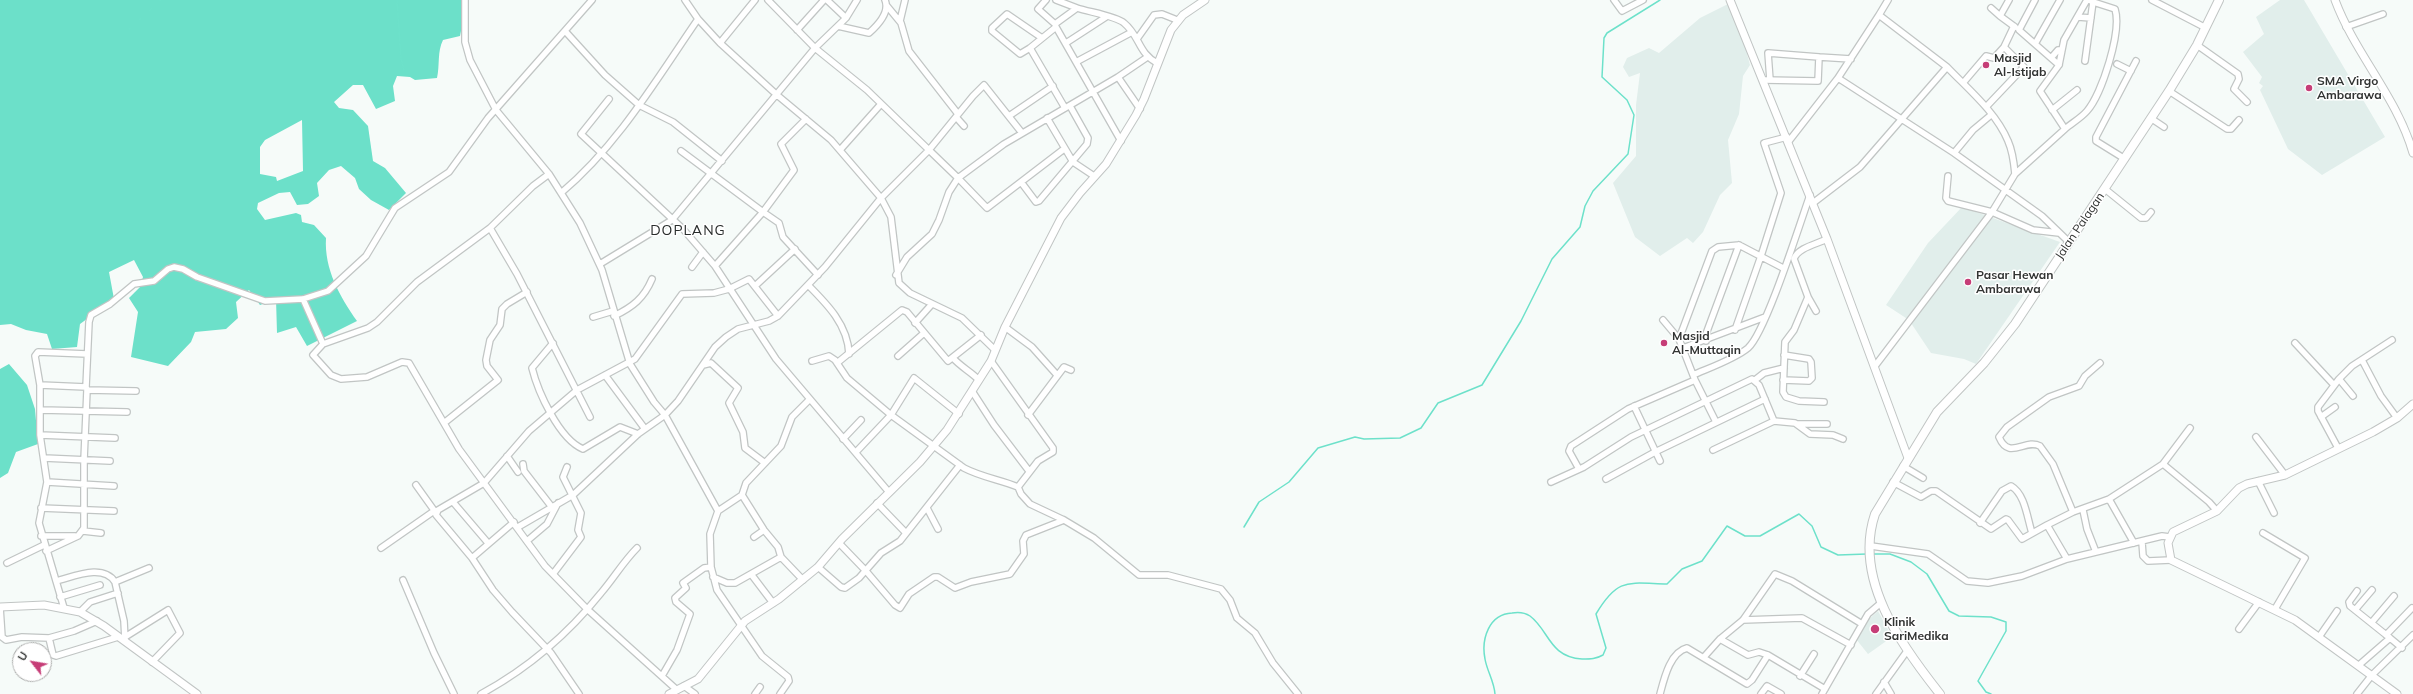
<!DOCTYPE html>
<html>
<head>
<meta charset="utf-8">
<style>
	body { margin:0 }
	#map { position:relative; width:2413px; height:694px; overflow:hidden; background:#f6fbf9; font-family:Mulish,sans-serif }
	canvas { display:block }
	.north { position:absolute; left:12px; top:642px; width:40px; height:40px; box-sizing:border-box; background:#fff; border:1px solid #adaead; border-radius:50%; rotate:301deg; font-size:11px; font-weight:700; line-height:16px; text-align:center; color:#323433 }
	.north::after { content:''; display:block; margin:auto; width:14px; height:18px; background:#c63d77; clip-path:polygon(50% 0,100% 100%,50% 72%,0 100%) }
</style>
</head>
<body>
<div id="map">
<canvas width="2413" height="694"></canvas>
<div class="north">U</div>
</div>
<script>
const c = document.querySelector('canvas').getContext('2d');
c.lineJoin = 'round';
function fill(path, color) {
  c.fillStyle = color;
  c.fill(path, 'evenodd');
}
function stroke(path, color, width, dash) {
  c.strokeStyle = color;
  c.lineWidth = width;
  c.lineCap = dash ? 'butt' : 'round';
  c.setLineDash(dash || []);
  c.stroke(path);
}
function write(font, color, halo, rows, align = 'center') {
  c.font = font + ' Mulish,sans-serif';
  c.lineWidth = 3;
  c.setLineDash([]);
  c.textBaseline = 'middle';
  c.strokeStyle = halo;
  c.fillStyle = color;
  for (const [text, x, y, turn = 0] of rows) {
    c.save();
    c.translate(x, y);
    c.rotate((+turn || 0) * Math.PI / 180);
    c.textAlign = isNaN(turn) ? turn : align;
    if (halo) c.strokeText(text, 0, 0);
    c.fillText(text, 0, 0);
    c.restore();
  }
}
fill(new Path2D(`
	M2280 0H2304L2385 137 2322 175 2288 149 2260 90 2263 86 2259 83 2262 77 2243 52 2264 34 2256 17Z
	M1728 4 1745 46 1750 65 1743 76 1739 114 1728 140 1732 183 1720 195 1703 232 1693 243 1687 238 1660 256 1635 237 1613 183 1636 156V105L1640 73 1629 77 1623 67 1627 58 1649 48 1659 53 1700 18Z
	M1962 207 2060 242 1976 364 1964 359 1931 353 1909 320 1886 305 1928 243Z
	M1878 611 1892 637 1868 654 1856 639 1867 621Z`), '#e1eeeb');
fill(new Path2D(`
	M0 0H467L460 36 443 40C437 52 440 65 437 78L415 80 410 77 397 76 393 86 395 101 376 109 363 85H353L334 102 339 108 353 110 368 126 373 161 385 168 406 193 389 210 371 200 359 189 355 178 341 166 329 170 317 183 319 196 308 204 297 205 290 192 279 193 258 203 257 209 265 220 296 213 301 215 302 222 314 225 326 238C324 269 340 297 357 321L307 346 296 327 277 333 276 299 260 305 249 290 236 302 238 318 226 329 195 332 191 342 168 366 131 357 138 312 129 298 140 287 143 277 134 260 109 272 114 299 80 324 77 347 52 349 47 334 26 330 11 324 0 325ZM302 120 303 171 277 181 276 177 260 174V147L265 140Z
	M9 364 27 385 35 409 38 444 16 452 8 473 0 478V369Z`), '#6ce0c9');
stroke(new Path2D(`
	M397 0 401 59 404 71
	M129 29 161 0
	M1244 527 1259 502 1289 482 1318 448 1355 437 1364 439 1400 438 1421 428 1438 403 1482 385 1521 321 1552 259 1580 227 1585 206 1593 191 1628 154 1634 115 1627 100 1602 77 1604 38 1607 33 1660 0
	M1873 554H1890L1911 562 1927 574 1949 611 1959 616 1991 617 2006 622V631L1978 681 1986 692 1991 694
	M1495 694C1494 681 1487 671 1485 659 1481 639 1489 614 1512 613 1518 612 1524 612 1530 616 1549 630 1549 657 1582 659 1591 659 1596 659 1603 655L1606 648 1596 614C1618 577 1628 583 1667 584L1682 569 1702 561 1727 526 1745 536H1760L1799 514 1812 526 1821 547 1838 555 1867 554`), '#6de1ca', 1.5);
const minor = new Path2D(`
	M465 0V42L470 60 496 110 549 174 580 223 602 270 630 364 654 402 665 415 718 511 710 534 711 567 717 590 762 656 788 677 789 681 780 694
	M685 0 698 19 720 43 777 95 831 140 881 198 891 217 899 283 910 293 962 318 995 350
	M768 0 815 48 867 90 929 150 973 96 984 85 1022 133
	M827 0 846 18
	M1046 0 1038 9 1055 24
	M1056 0 1077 8
	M1614 0 1622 11 1643 0
	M2009 0 2000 16 2015 27
	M2035 0 2019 30 2035 44
	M2152 0 2206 28
	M887 6 901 23 909 51 958 114
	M1991 8 2000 16
	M1879 15 1888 0
	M2078 17 2091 18
	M900 21 905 0
	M838 26 869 33C878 25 890 12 885 0
	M1056 27 1121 141
	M2346 27 2383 14
	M797 30 824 0
	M565 31 605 75 639 105 673 122 722 161
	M1137 39 1154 15 1162 14 1177 20
	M720 43 755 0
	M1066 43 1106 17
	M2197 45 2238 74 2239 79 2234 89 2247 102
	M1030 48 1020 54 992 31V28L1007 14 1042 38
	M2051 58 2058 50H2062
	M2085 61 2093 2 2091 1
	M1076 62 1132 32
	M2117 64 2131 71
	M2059 65 2035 44 2060 0
	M1118 77 1140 109
	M1838 78 1879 15 1947 67
	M1764 80 1818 81 1819 57 1851 59
	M1770 80 1768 53 1819 57
	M1963 83 1986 56 1994 58 2004 47 2014 26
	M2169 91 2227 129H2231L2239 120
	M609 99 581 134 683 229 715 266 776 359 888 491
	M1986 107 2024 67 2004 47
	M1065 108 1030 48 1056 27 1055 24 1077 8C1089 12 1116 16 1124 23 1140 36 1138 53 1157 63
	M2052 110 2077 90
	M1009 116 1053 86
	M956 117 964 126
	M1047 118 1073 162 1094 176
	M806 119 781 144 794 170 763 212 779 223 783 237 818 275
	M2152 119 2164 127
	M2065 129C2072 123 2081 118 2087 111 2102 94 2122 31 2115 9L2093 2
	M1789 141 1838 78 1954 153 2042 216 2069 242
	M840 150 881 104
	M681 151 763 212 715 266
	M1954 153 1973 130 1991 115
	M2125 159 2096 141V137L2136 61
	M549 174 533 186 490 228 417 282 377 322 368 328 323 344 313 355 331 375 341 379 367 377 402 362 409 363 459 449 545 566 587 609 677 690
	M1948 176 1946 198 1948 201 1992 212 2033 230 2059 233
	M1021 182 1036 202 1039 201 1087 144 1088 138 1070 106
	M2105 189 2141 218H2146L2151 212
	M561 193C618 145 656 80 698 19
	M1813 203 1860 167 1947 67C1968 89 1996 112 2008 141 2013 152 2014 163 2015 174
	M490 228 517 274 590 417
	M600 264 672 220 815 48 846 18 857 0
	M692 267 703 252
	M896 275 907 257 932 234 939 220 949 192 958 178 987 208 1064 149
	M808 285C827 304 848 325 849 354
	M755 286 795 249
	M1808 297 1816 311
	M303 299 323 344
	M614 316C633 307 644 298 652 279
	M593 317 613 311
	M1663 320 1679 339
	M915 323 932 304
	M1005 327 1032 347 1057 375
	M1735 330 1761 256 1781 193 1764 143 1787 137
	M1706 341V334L1739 245 1783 268
	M553 343 532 368C538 392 559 439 583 449L620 427 638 434
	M2295 343 2334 385
	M1683 348 1765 317
	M898 356 924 333
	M953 358C961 367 970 371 979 380
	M2362 360 2381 396 2397 418
	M812 361 829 356 835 360 847 378 891 415 964 468C981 477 1001 480 1018 487
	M991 361 1053 448V452L1038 461 1018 487 1021 494 1030 504 1064 520 1094 538 1139 575H1168L1221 589 1230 600 1237 618 1255 633 1273 663 1298 694
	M837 363 902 310 907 312 948 361 981 335
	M703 365 711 363 738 388 729 403 743 432 745 448 765 463
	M1875 366 1992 212 2015 174 2065 129 2040 91 2059 65 2064 40 2087 0
	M605 375 645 429
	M1693 375C1709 368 1735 359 1748 348 1766 332 1800 223 1810 195
	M2339 379 2353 396
	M1755 380 1764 373 1784 368
	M1783 380 1809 381 1812 378 1811 362 1809 359 1784 355
	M40 385 86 387
	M87 390 136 391
	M972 391 994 425 1029 471
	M1824 402 1799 401 1786 397 1783 392 1785 342 1794 330 1808 297 1794 259C1797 248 1817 244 1827 239
	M1634 406 1660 461
	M41 410 127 412
	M1028 415 1064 367 1071 370
	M2321 417 2335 407
	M1716 422 1695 380 1679 339 1712 251 1718 247 1739 245
	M444 423 498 380 487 366 486 360 490 340 500 325 502 309 507 304 527 292
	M1798 424H1827
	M40 435 115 438
	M2256 437 2285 475
	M843 439 861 420
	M2338 448 2318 411V407L2339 379 2352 366 2392 340
	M1713 450 1774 421 1795 423 1810 434 1833 435 1843 439
	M856 452 891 415 914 378 959 414
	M507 456 518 472
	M44 458 110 461
	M523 464 524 471 551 506
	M2163 464 2209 502 2217 511
	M1903 466 1923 478
	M1579 469 1569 451 1571 446 1628 409 1695 380
	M1606 479 1655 452 1765 399
	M2258 481 2274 513
	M47 482 114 486
	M1551 482 1584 467 1631 437 1752 379 1759 385 1774 421
	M1893 482 1921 497 1931 491H1936L1991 529 2006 519 2008 520 2022 539 2047 525
	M416 485 436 513
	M2109 499 2163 464 2190 428
	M453 502 488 543
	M877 503 906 533
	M41 508 114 511
	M927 508 938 529
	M2083 510 2087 529 2096 552
	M718 511 742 495
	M2073 512 2053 464 2040 446C2025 438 2009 461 1999 437L2007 427 2049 397 2079 386 2085 376 2100 363
	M1980 523 2002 491 2011 486C2025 494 2027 517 2032 533
	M518 527 573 495 638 434 665 415 678 401 715 347 726 337 738 329 769 321 778 316
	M83 531 101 533
	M2263 533 2305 558 2275 609
	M41 536H75
	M754 537 764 530
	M527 541 547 524 558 503
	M2142 542 2143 556 2148 561 2171 560
	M839 543 866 571 895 605 900 608 909 594 934 577H938L955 588 971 582 1010 574 1024 554 1023 541 1026 535 1064 520
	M1871 546 1928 554 1967 581 1988 583 2022 576 2067 559 2162 536 2170 537
	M381 548 434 511
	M46 551 78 536 84 528V460L87 390 86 387 89 322 91 315 110 304 134 284 154 281 168 269 174 267 183 269 197 277 265 301 303 299 328 291 366 256 395 208 449 172 488 118 592 0
	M472 558 514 522
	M2067 559 2047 525 2073 512 2109 499 2134 543
	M7 563 44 545
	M818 567 841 587 845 588 859 578 881 553 900 541 960 465
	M553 574 581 537 578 530 581 513 563 477 567 467
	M751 574 773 603
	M713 577 727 583H735L781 557
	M403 580 434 653 454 694
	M803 580 781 557 778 547 764 530 742 495 746 483 781 446 792 417 809 400
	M56 581C73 577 103 563 115 582
	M2357 591 2349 602 2350 606 2390 638 2359 665
	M60 597 100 585
	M0 607 2 637 6 640 22 637 49 638 74 631 97 621
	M64 608 39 523 47 482 40 435V385L35 356 38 352 87 354
	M2355 610 2372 590
	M80 612 90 602 118 593
	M1743 620 1802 618 1851 645
	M2372 622 2394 596
	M2239 629 2259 602
	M2386 635 2412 608
	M125 637 168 610 180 633 152 662
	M2319 637 2337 611
	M49 638 53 655 56 656 118 637
	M2390 638 2402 648
	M1720 639 1748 655 1759 652 1768 655
	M125 640 124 621 115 582 149 568
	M1704 657 1720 639 1743 620 1775 574 1792 581 1862 624
	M662 676 677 650 690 614 676 602 675 598 686 588 683 583 704 568 711 567
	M1800 676 1814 654
	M1884 682 1891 694
	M684 686 695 694
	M481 694C527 669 568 634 601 593 614 578 623 562 637 548
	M579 694 551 653 512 612 493 590 472 558 436 515 438 510 484 483 529 431 577 390 635 359 682 294 714 293 729 289 749 279 778 316 825 267 881 198 929 150 958 178 1004 144 1118 77 1146 58
	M755 694 760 687
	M1660 694C1664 679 1670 652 1687 648L1747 684 1752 680 1768 655 1825 689
	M1761 694 1767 686 1781 694
	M1822 694 1868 614 1882 602
	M1876 694 1907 651
	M2357 694 2372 675 2413 635`);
const tertiary = new Path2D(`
	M1730 0 1827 239 1908 458
	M2335 0C2355 54 2397 97 2413 153
	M0 607 44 605 80 612 104 626 197 694
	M669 694 698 679 745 621 779 599 818 567 842 539 920 462 947 430 991 361 1005 327 1061 218 1080 193 1106 164 1136 115 1144 99 1171 30 1183 15 1205 0
	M2397 694 2295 620 2171 560 2168 543 2173 532 2217 511 2239 488 2247 484 2285 475 2373 432 2397 418 2413 404`);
const primary = new Path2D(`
	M1940 694C1901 645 1853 579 1875 514L1937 412 1984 363 2015 324 2169 91 2197 45 2219 0`);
stroke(minor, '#c1c5c4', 8);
stroke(tertiary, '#c1c5c4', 9);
stroke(primary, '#c1c5c4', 10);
stroke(minor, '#fff', 5.5);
stroke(tertiary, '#fff', 7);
stroke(primary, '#fff', 8);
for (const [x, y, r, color] of [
	[1986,65,4,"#c63d77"],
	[2309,88,4,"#c63d77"],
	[1968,282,4,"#c63d77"],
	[1664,343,4,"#c63d77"],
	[1875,629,5,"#c63d77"]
]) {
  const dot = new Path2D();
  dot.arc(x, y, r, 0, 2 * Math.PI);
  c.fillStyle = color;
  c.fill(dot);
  stroke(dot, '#fff', 1.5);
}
write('bold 12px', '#323433', '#fff', [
	["Masjid",1994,58],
	["Al-Istijab",1994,72],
	["SMA Virgo",2317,81],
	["Ambarawa",2317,95],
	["Pasar Hewan",1976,275],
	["Ambarawa",1976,289],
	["Masjid",1672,336],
	["Al-Muttaqin",1672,350],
	["Klinik",1884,622],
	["SariMedika",1884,636]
], 'left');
write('12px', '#323433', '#fff', [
	["Jalan Palagan",2080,226,-56]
]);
c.letterSpacing = '1px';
write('14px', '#292d2c', '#fff', [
	["DOPLANG",688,231]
]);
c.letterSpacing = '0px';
</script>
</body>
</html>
